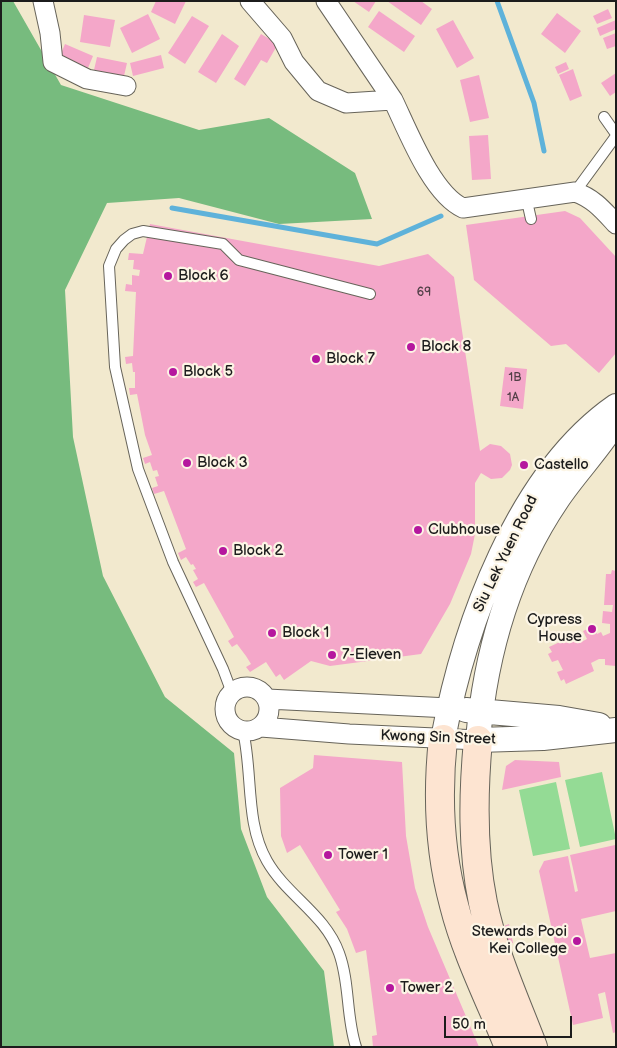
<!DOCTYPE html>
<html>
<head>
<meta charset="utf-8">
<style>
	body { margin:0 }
	#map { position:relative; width:617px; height:1048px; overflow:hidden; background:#f2e9ce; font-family:"Balsamiq Sans",sans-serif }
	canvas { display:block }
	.frame { position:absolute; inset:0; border:2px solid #1c1c1c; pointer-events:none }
	.scale { position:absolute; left:444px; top:1016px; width:128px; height:22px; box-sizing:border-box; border:2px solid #1c1c1c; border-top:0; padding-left:6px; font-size:15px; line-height:18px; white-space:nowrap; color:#1c1c1c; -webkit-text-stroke:4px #fcf5e5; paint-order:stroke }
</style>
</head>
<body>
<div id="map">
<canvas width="617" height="1048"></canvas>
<div class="frame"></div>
<div class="scale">50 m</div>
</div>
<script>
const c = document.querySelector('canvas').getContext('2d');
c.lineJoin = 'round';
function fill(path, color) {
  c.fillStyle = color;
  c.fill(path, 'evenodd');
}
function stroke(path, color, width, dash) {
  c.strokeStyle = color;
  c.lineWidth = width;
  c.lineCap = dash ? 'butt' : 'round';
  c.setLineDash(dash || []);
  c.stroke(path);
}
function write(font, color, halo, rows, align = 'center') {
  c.font = font + ' "Balsamiq Sans",sans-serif';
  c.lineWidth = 4.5;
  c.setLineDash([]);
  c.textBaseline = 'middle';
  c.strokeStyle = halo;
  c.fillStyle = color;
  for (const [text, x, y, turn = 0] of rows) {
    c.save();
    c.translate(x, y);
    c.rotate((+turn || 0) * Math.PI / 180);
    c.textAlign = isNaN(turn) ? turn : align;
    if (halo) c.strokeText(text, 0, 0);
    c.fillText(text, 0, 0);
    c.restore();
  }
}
fill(new Path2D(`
	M602 772 616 839 580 847 565 780Z
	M556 782 570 849 533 856 519 790Z`), '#94db95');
fill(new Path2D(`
	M1 1H13L61 85 199 130 269 118 355 173 372 219 279 224 179 198 107 203 65 290 73 437 103 576 165 697 234 753 241 829 267 897 324 971 334 1047H1Z`), '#77bb7e');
stroke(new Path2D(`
	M497 1 534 103 544 151
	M172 208 377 244 441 216`), '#5eb2da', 5);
fill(new Path2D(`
	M156 1H186L175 24 151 12Z
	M353 1H376L369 12Z
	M387 1H421L432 9 421 25Z
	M608 9 612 18 597 24 593 16Z
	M379 11 415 36 404 52 368 27Z
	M557 13 581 31 565 53 541 34Z
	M148 14 160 39 132 53 120 28Z
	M84 15 115 20 110 47 80 42Z
	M192 16 209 26 185 64 168 53Z
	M453 20 474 58 457 68 436 29Z
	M616 20V29L600 36 597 28Z
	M616 33V46L607 49 603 38Z
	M222 34 239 46 216 83 198 72Z
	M261 34 278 44 267 63 261 60 245 86 234 79Z
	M65 44 93 56 88 68 60 56Z
	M161 55 164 68 133 76 130 63Z
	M97 57 127 63 124 76 94 70Z
	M566 62 569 69 558 74 555 67Z
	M573 69 582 96 570 101 559 75Z
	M616 73V92L610 96 601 83Z
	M479 75 489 118 470 122 460 80Z
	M488 135 491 179 472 180 469 136Z
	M565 211 580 218 616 257V353L599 373 566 344 551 346 474 280 466 225Z
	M150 224 379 266 428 254 454 277 480 451 490 444 501 446 510 454 512 465 510 470 502 478 491 479 481 473 475 483V534L471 554 450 604 421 654 330 666 311 661 284 680 280 674 276 677 266 662 250 672 246 667 251 664 246 656 237 644 232 647 228 641 234 637 204 583 196 587 193 582 198 579 193 570 196 569 193 564 191 565 186 557 181 560 178 553 186 549 164 491 154 494 152 488 158 486 155 477 159 476 157 470 153 471 150 462 145 464 143 458 152 455 145 435 137 394 130 395 129 388H135V372H133L132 363 126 364 125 357 133 356 136 292 125 291 126 284 132 285V275L139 276 140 270 133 269 134 260H128L129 253 143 254Z
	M505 367 527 369 523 409 500 406Z
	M612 570 616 571V666L605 665V659H599L591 663 594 671 566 684 564 679 561 681 557 672 563 670 558 660 552 662 548 654 552 652 549 647 577 634 581 642 587 639 583 631 594 626 597 634 601 632 603 636 610 633V624L602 623 603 611 612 612 613 605H604L606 574H611Z
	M314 755 402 762 406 836 415 888 428 927 479 1047H373L372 1036 377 1035 366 950 356 953 347 929 336 912 340 910 300 845 287 853 281 836 280 788 313 768Z
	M515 760 559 762 561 777 502 790 506 766Z
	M615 845 616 911 581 919 590 958 616 953V1032L613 1033 605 992 598 994 603 1018 573 1025 539 871 544 861 568 856 575 892 578 891 570 855Z
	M509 924 513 943 509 944 504 926Z`), '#f4a7c9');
const service = new Path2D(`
	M604 117 616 134
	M575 192 616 136
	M526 197 531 219
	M232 693 223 669 173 562 138 469 115 367 109 266 116 249 124 240 132 234 143 231 223 244 239 260 370 294
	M243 731C253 773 245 823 267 861 287 896 325 914 339 953 350 983 346 1017 356 1047`);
const minor = new Path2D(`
	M43 1 50 33 53 62 87 79 126 86
	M250 1 282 38 294 62 318 91 346 103 393 100C408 131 432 194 463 208L575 192C593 198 603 210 616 224
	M326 1 393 100
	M225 709a22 22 0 1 1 44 0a22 22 0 1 1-44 0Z
	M267 699 449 708
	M261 727 349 734 478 740`);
const tertiary = new Path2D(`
	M616 421C599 449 575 473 557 500 509 571 485 656 478 740L543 738 616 730
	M466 710 559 718 599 725
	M443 739C464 626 518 474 616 406`);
const secondary = new Path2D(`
	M443 739C437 795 439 850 454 905 466 953 490 1000 509 1047
	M478 740C473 795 472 849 483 903 493 952 515 1000 533 1047`);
stroke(service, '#67645a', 12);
stroke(minor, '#67645a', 21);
stroke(tertiary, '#67645a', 26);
stroke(secondary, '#67645a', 30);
stroke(service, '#fff', 10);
stroke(minor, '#fff', 19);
stroke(tertiary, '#fff', 24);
stroke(secondary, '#fde4d1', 28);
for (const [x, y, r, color] of [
	[168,276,5,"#b5179e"],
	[411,347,5,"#b5179e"],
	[316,359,5,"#b5179e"],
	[173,372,5,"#b5179e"],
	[187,463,5,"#b5179e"],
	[524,465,5,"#b5179e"],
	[418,530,5,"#b5179e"],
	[223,551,5,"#b5179e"],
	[592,629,5,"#b5179e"],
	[272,633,5,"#b5179e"],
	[332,655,5,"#b5179e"],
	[328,855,5,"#b5179e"],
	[577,941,5,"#b5179e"],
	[390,988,5,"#b5179e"]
]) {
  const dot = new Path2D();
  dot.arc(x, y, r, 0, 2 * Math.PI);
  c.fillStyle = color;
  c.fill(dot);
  stroke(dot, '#fcf5e5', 2);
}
write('12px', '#523f47', null, [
	["69",424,293],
	["1B",515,378],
	["1A",513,398]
]);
write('15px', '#1c1c1c', '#fcf5e5', [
	["Block 6",178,276],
	["Block 8",421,347],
	["Block 7",326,359],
	["Block 5",183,372],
	["Block 3",197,463],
	["Castello",534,465],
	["Clubhouse",428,530],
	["Block 2",233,551],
	["Cypress",582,620,"right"],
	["House",582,637,"right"],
	["Block 1",282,633],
	["7-Eleven",342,655],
	["Tower 1",338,855],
	["Stewards Pooi",567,932,"right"],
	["Kei College",567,949,"right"],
	["Tower 2",400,988]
], 'left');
write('15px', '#1c1c1c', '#fcf5e5', [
	["Siu Lek Yuen Road",506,554,-64],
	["Kwong Sin Street",438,738,2]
]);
</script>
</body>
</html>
